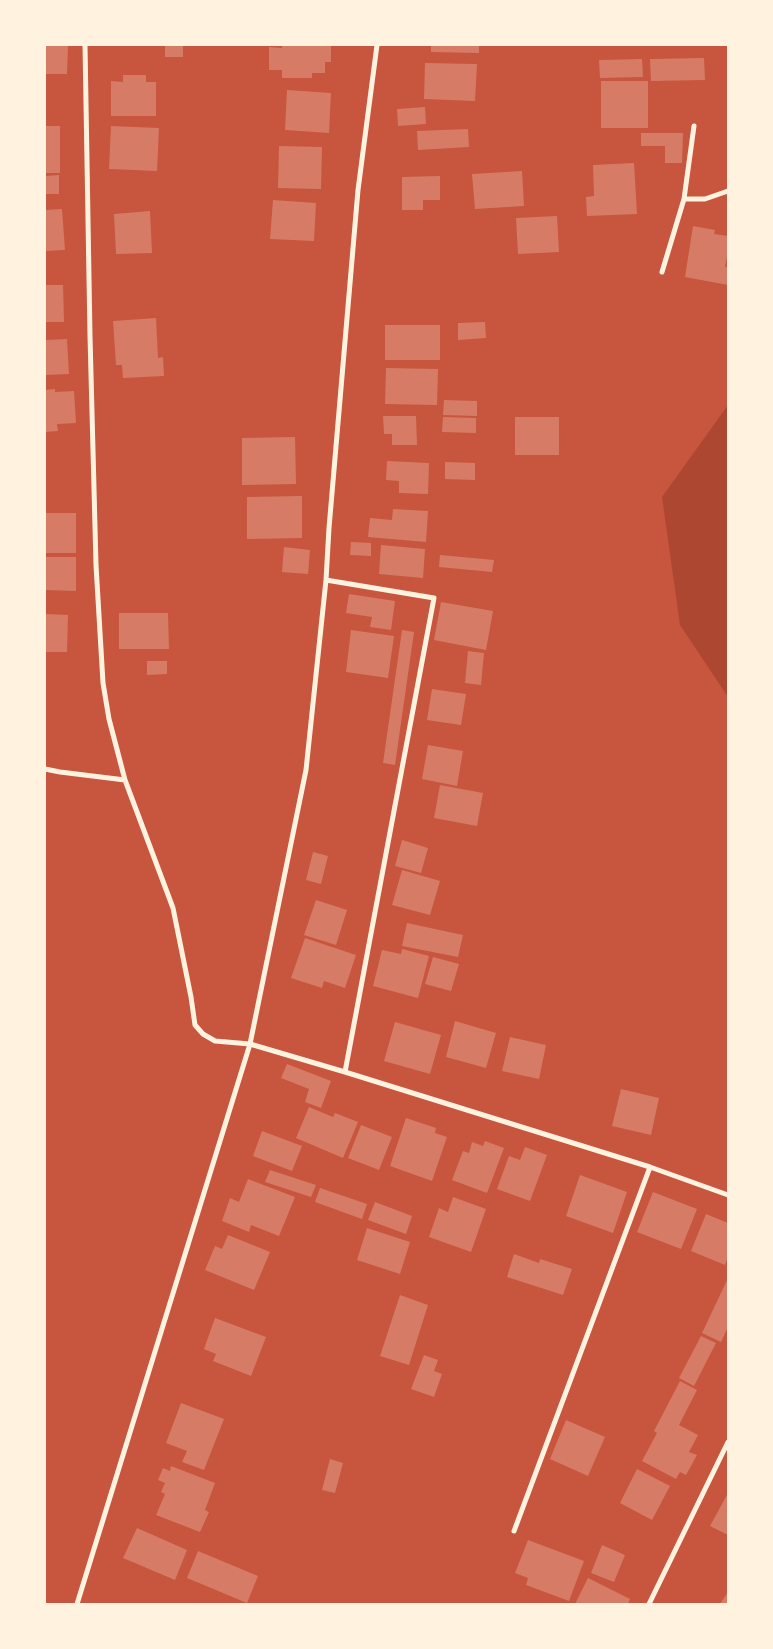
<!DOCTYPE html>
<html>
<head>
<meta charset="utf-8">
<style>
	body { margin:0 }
	#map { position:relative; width:773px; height:1649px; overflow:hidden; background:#c8553d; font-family:Rubik,sans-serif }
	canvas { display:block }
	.frame { position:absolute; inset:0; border:46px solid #fff3e0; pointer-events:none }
</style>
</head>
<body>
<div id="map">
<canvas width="773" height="1649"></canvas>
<div class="frame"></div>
</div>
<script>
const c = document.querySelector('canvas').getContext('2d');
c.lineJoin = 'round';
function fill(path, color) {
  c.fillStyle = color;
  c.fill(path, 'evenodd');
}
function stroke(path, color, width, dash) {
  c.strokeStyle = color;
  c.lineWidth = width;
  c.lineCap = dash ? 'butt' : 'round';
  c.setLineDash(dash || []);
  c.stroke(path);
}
fill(new Path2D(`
	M728 405V697L680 625 662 497Z`), '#ae4732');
fill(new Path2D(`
	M45 45H68L67 74H45Z
	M165 45H183V57H165Z
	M282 45H331V62H325V73H312V78H282V70H269V47L282 48Z
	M431 45H479V53L431 52Z
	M704 58 705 80 651 81 650 59Z
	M642 59 643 77 600 78 599 60Z
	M425 63 477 64 475 101 424 99Z
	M123 75H146V82H156V116H111V81L123 82Z
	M601 81H648V128H601Z
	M287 90 331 93 329 133 285 130Z
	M425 107 426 124 398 126 397 109Z
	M45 126H60V173H45Z
	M111 126 159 128 157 171 109 169Z
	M468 129 469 147 418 150 417 131Z
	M641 133H683L682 163H665V146H641Z
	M279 146 322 147 321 189 278 188Z
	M634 163 637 214 587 216 586 197 594 196 593 165Z
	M522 171 524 206 475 209 472 174Z
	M59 175V194H45V176Z
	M440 176V200H423V210H402V177Z
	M273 200 316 203 314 241 270 239Z
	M62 209 65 250 45 251V210Z
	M150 211 152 253 116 254 114 214Z
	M557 216 559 252 518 254 516 218Z
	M693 226 715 230 714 234 728 236V251L725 267H728V285L685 277Z
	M45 285H63L64 322H45Z
	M156 318 158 358 163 357 164 376 123 378 122 365H116L113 321Z
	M485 322 486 338 458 340V323Z
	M385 325H440V360H385Z
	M67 339 69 374 45 375V340Z
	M386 368 438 369 437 405 385 404Z
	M55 389V392L74 391 76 423 57 424 58 431 45 432V390Z
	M444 400 477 401V416L443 415Z
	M383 416H416L417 445H392V434H384Z
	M443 417 476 418V433L442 432Z
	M515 417H559V455H515Z
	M295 437 296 484 242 485V438Z
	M387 461 429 463 428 494 399 493V481L386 480Z
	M445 462 475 463V480L445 479Z
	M302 496V538L247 539V497Z
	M393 509 428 511 426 542 368 537 370 518 392 520Z
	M45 513H76V553H45Z
	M351 542 371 543V556L350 555Z
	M381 545 425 549 423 578 379 574Z
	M284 547 310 550 308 574 282 572Z
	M440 555 494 560 492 572 439 567Z
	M45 557H76V591L45 590Z
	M349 594 395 601 391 630 370 627 372 617 346 613Z
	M441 602 493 611 486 650 434 640Z
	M119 613H168L169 649H119Z
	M45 614 68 615 67 652H45Z
	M351 630 394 636 388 678 346 672Z
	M402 630 414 632 395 765 383 763Z
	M468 651 484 653 481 685 465 683Z
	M147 661H167V674L147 675Z
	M432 689 466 694 461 725 427 720Z
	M428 745 463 751 457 786 422 779Z
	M440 785 483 793 477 826 434 818Z
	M402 840 428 848 421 873 395 866Z
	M313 852 328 856 321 884 306 880Z
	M402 870 440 881 430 915 392 905Z
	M316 900 347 910 336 945 304 935Z
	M407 923 463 935 458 957 402 946Z
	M305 938 356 955 345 988 324 981 322 988 291 978Z
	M402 949 429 956 418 998 373 986 382 950 401 954Z
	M433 957 459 964 451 991 425 984Z
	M455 1021 496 1033 486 1068 446 1057Z
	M395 1022 441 1035 430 1074 384 1061Z
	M510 1037 546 1045 539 1079 502 1071Z
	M287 1064 331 1081 321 1108 305 1102 309 1089 281 1078Z
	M621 1089 659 1098 651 1135 612 1126Z
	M309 1107 333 1117 335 1113 358 1122 343 1158 296 1138Z
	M406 1118 436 1128 435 1133 447 1137 432 1181 390 1166Z
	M361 1125 392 1137 379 1170 348 1158Z
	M262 1131 302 1146 292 1171 253 1156Z
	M485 1141 504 1148 487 1193 452 1180 463 1151 469 1153 472 1142 483 1146Z
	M525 1147 547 1155 530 1201 497 1189 509 1156 520 1160Z
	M270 1170 316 1185 311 1197 265 1182Z
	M580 1175 627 1192 613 1233 566 1216Z
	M248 1179 295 1197 279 1236 251 1225 249 1232 222 1221 230 1198 239 1202Z
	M320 1188 367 1204 362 1219 315 1202Z
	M653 1192 697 1209 681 1249 637 1232Z
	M453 1197 486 1209 471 1252 429 1237 439 1208 448 1212Z
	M375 1202 412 1216 406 1234 368 1220Z
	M706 1214 728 1223V1257L725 1265 691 1251Z
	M367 1228 410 1242 400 1274 357 1260Z
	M228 1235 270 1252 254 1290 205 1270 215 1246 222 1249Z
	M514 1254 539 1263 540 1259 572 1269 563 1295 507 1277Z
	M728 1278V1327L721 1342 702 1333Z
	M400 1295 428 1305 409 1365 380 1356Z
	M215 1318 266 1337 251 1376 213 1361 216 1354 204 1349Z
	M701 1336 716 1343 694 1386 679 1378Z
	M424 1355 438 1360 434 1371 442 1374 434 1397 411 1389Z
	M680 1381 697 1390 679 1425 698 1435 689 1452 697 1455 686 1475 680 1472 676 1479 642 1461 657 1433 654 1431Z
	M181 1403 224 1419 204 1470 182 1462 187 1451 166 1443Z
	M566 1420 605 1437 588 1476 550 1459Z
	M330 1459 343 1463 335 1493 322 1490Z
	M171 1466 215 1483 205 1510 209 1512 200 1532 156 1515 165 1494 161 1492 165 1483 158 1480 163 1468 170 1471Z
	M637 1469 670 1486 652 1520 620 1503Z
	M728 1493V1535L710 1526Z
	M137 1528 187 1550 175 1580 123 1558Z
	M528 1540 584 1561 569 1601 526 1585 528 1578 515 1573Z
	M602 1545 625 1555 614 1582 591 1573Z
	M198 1551 258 1576 247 1603 187 1578Z
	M588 1578 630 1599 628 1604H575Z
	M728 1592V1604H720Z`), '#d67c66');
stroke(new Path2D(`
	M85 45 90 336 96 565 103 683 109 719 125 780 173 908 191 997 195 1025 203 1034 215 1041 250 1044 345 1072 650 1167 728 1195
	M684 199H705L728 191
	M662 272 684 199 694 126
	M326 580 434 598 345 1072
	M45 769 60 772 125 780
	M514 1531 650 1167
	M77 1604 250 1044 306 770 326 580 329 528 358 190 377 45
	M649 1604 728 1442`), '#fff3e0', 5);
</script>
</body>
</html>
